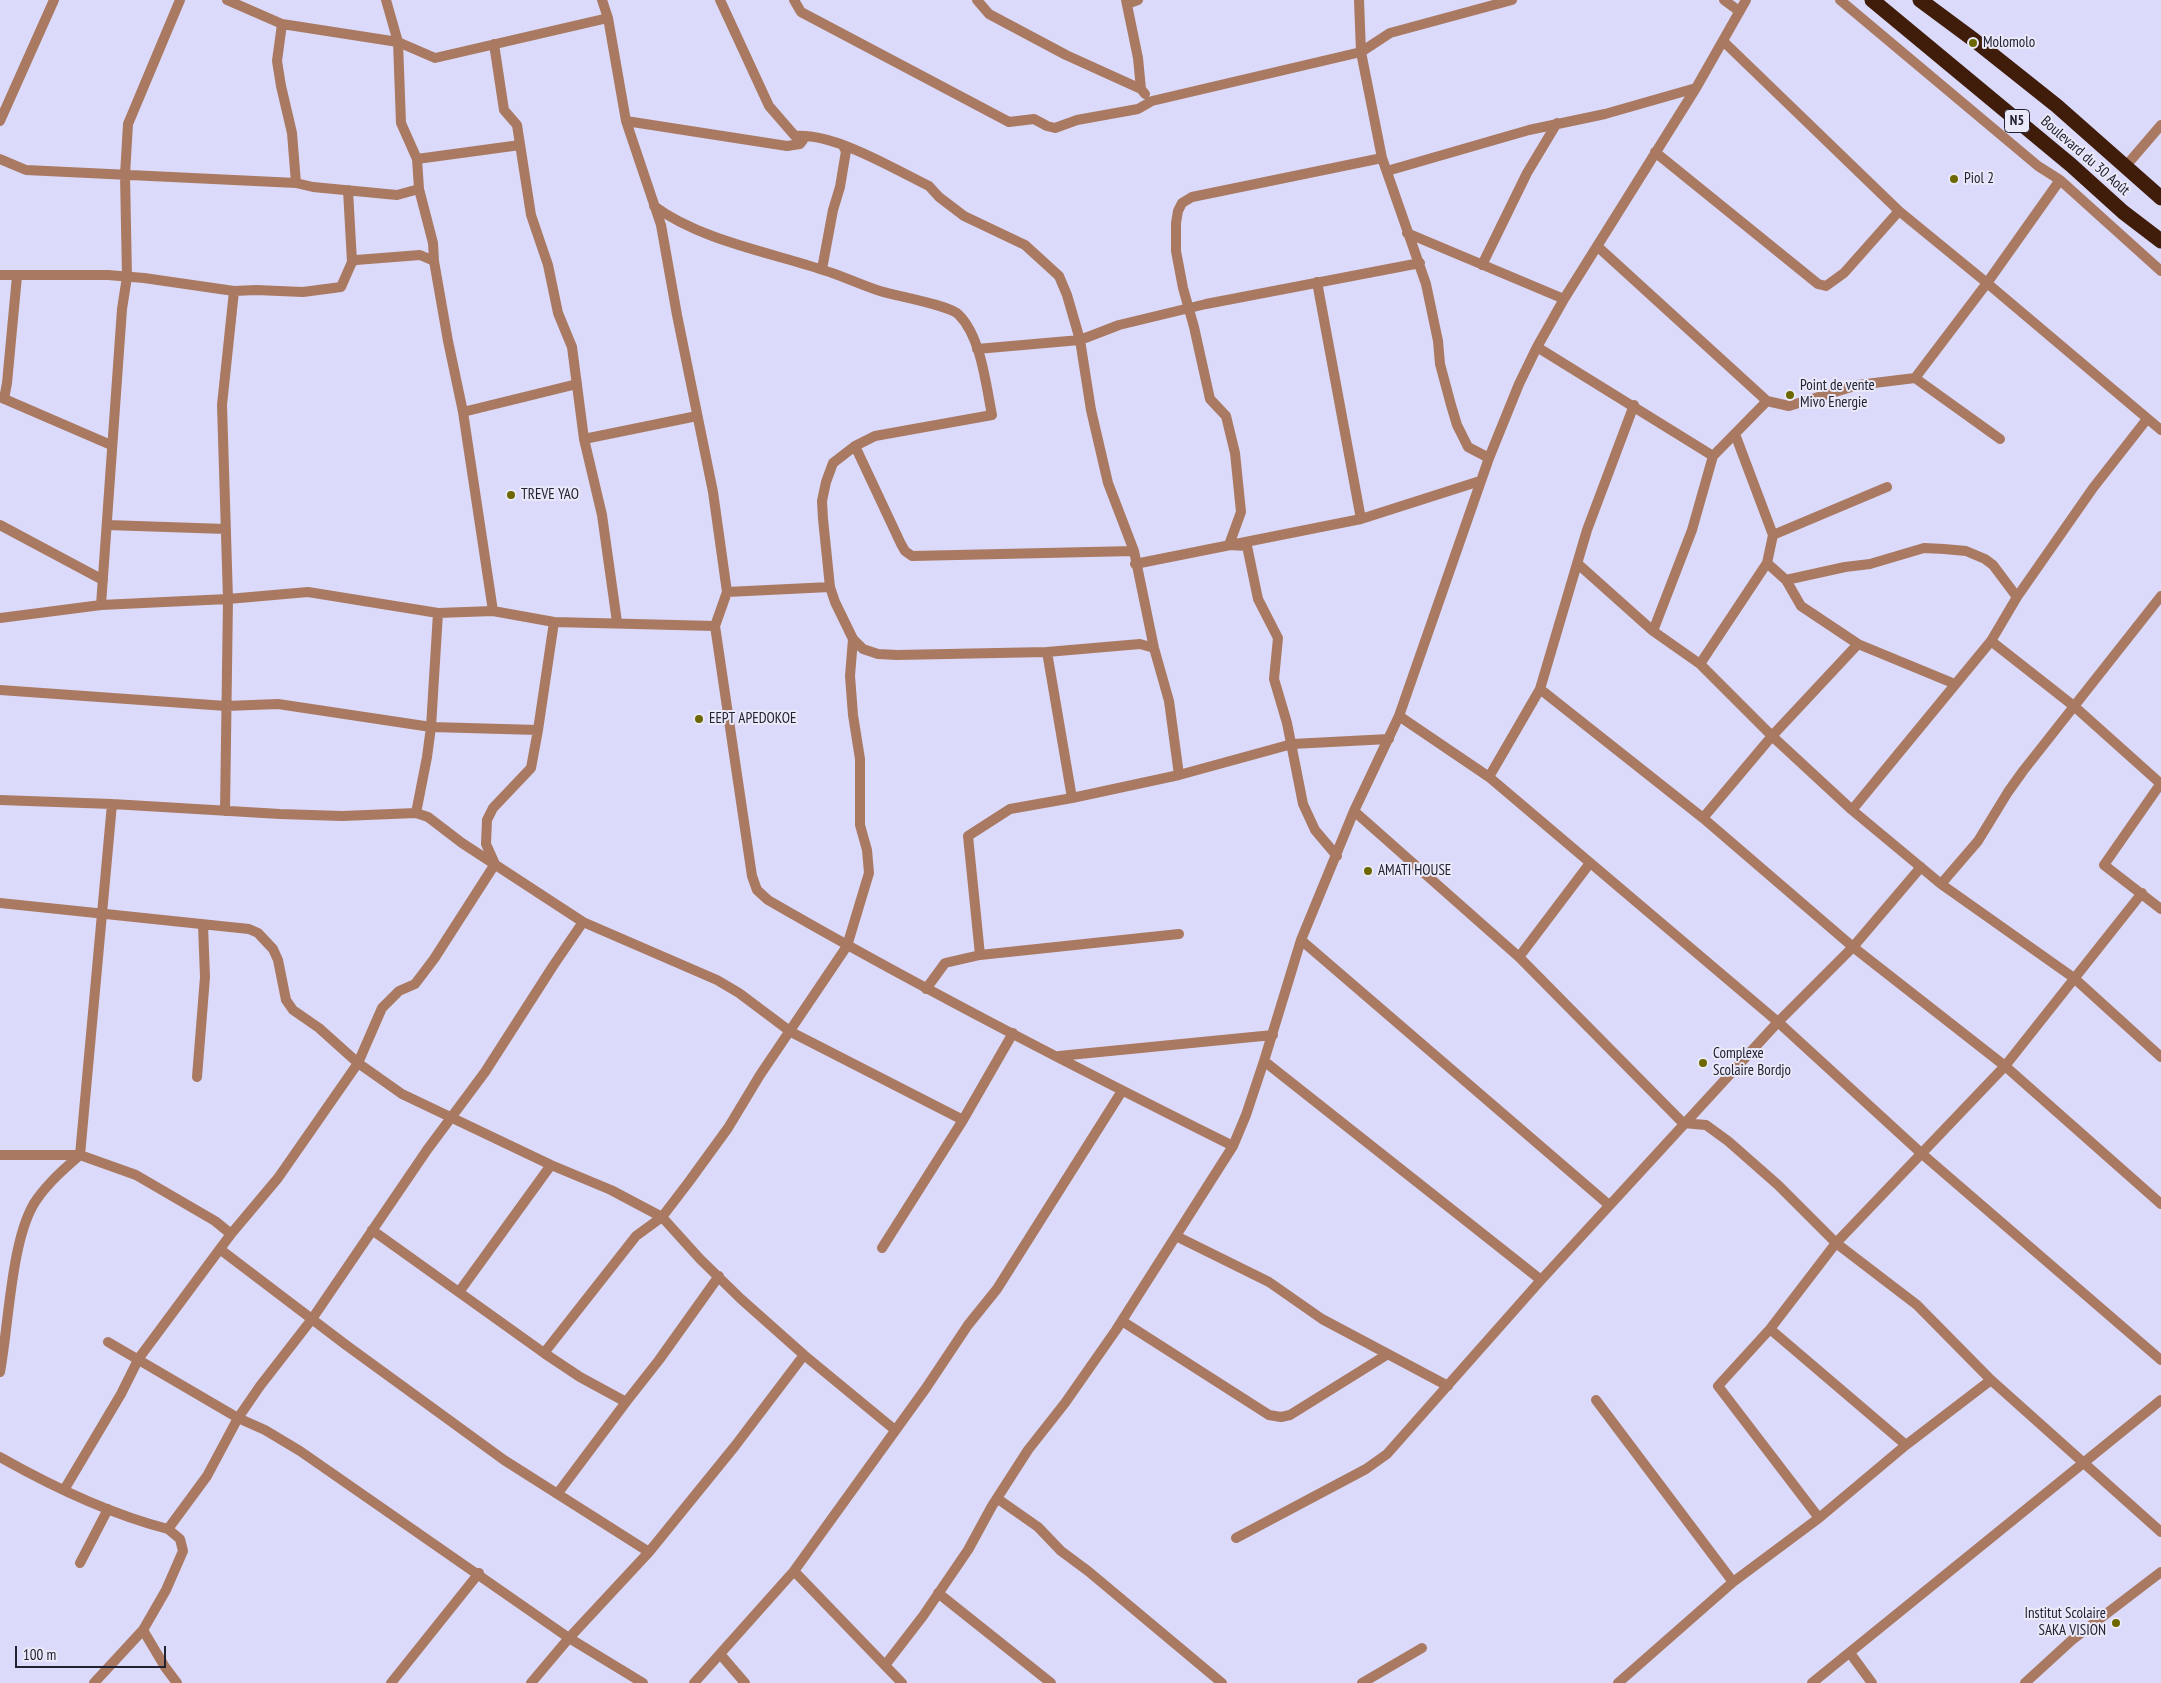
<!DOCTYPE html>
<html>
<head>
<meta charset="utf-8">
<style>
	body { margin:0 }
	#map { position:relative; width:2161px; height:1683px; overflow:hidden; background:#dbdafa; font-family:"PT Sans Narrow",sans-serif }
	canvas { display:block }
	.scale { position:absolute; left:15px; top:1646px; width:151px; height:22px; box-sizing:border-box; border:2px solid #232231; border-top:0; padding-left:6px; font-size:15px; line-height:18px; white-space:nowrap; color:#232231; -webkit-text-stroke:4px #e9e9f9; paint-order:stroke }
</style>
</head>
<body>
<div id="map">
<canvas width="2161" height="1683"></canvas>
<div class="scale">100 m</div>
</div>
<script>
const c = document.querySelector('canvas').getContext('2d');
c.lineJoin = 'round';
function stroke(path, color, width, dash) {
  c.strokeStyle = color;
  c.lineWidth = width;
  c.lineCap = dash ? 'butt' : 'round';
  c.setLineDash(dash || []);
  c.stroke(path);
}
function write(font, color, halo, rows, align = 'center') {
  c.font = font + ' "PT Sans Narrow",sans-serif';
  c.lineWidth = 4;
  c.setLineDash([]);
  c.textBaseline = 'middle';
  c.strokeStyle = halo;
  c.fillStyle = color;
  for (const [text, x, y, turn = 0] of rows) {
    c.save();
    c.translate(x, y);
    c.rotate((+turn || 0) * Math.PI / 180);
    c.textAlign = isNaN(turn) ? turn : align;
    if (halo) c.strokeText(text, 0, 0);
    c.fillText(text, 0, 0);
    c.restore();
  }
}
stroke(new Path2D(`
	M227 0 282 24 398 42 435 58 608 18
	M386 0 398 42 401 123 417 159 419 189 433 243 434 261 448 341 463 412 493 611
	M602 0 608 18 626 121 661 225 677 315 713 492 727 592 715 626 752 876 757 890 768 900C920 988 1076 1068 1233 1146
	M720 0 769 106 795 136C835 133 892 168 929 186L939 197 964 216 1025 245 1059 276 1067 295 1080 340 1091 410 1108 483 1134 551 1154 648 1169 701 1179 775
	M794 0 801 12 1009 122 1034 119 1047 126 1055 128 1077 120 1138 109 1152 101 1361 52 1390 33 1512 0
	M977 0 989 14 1066 55 1141 89
	M1126 0 1138 58 1141 89 1145 94
	M1359 0 1361 52 1382 158 1426 284 1438 341 1440 364 1451 405 1457 425 1468 447 1489 458
	M1724 0 1739 11
	M1840 0 2038 166 2060 180 2161 271
	M1127 4 1138 0
	M282 24 277 61 281 86 292 133 296 183
	M1723 41 1899 211 1987 283 2161 430
	M494 44 504 110 517 125 531 215 548 265 558 313 572 347 584 439 602 515 617 622
	M0 121 54 0
	M626 121 787 146 800 144 803 140V136H798
	M1655 152 1818 284 1826 286 1844 273 1899 211
	M0 159 26 170 296 183 313 187 397 195 419 189
	M417 159 520 145
	M2125 167 2161 125
	M1387 171 1529 130 1605 114 1696 88
	M348 190 352 262
	M654 206C700 240 769 252 823 270 843 276 861 285 880 291 896 296 950 305 959 315 981 337 986 385 992 415L875 436 855 446 833 463 826 482 822 501 823 519 830 587 835 602 853 639 863 649 878 654 897 655 1047 652 1140 644 1154 648
	M1407 233 1564 299
	M1597 246 1767 401
	M1482 265 1527 173 1557 123
	M822 269 833 210 840 187 846 151 843 146
	M0 275H108L144 278 234 291 256 290 303 292 341 287 352 262 356 260 420 255 434 261
	M1537 347 1713 456
	M977 349 1080 340 1119 325 1206 304 1420 263
	M1915 378 2000 439
	M0 397 111 445
	M4 399 7 383 17 276
	M463 412 577 384
	M584 439 697 416
	M855 446 901 544 905 551 912 556 1134 551
	M1361 519 1480 481
	M0 525 103 580
	M107 525 226 529
	M1773 535 1887 487
	M1767 563 1786 580 1801 606 1858 644 1955 684
	M1135 564 1361 519 1317 282
	M1578 564 1653 631 1700 664 1772 736 1852 810 1941 884 2074 978 2161 1057
	M1786 580 1845 567 1870 564 1924 548 1944 549 1966 551 1985 559 1993 565 2017 597
	M727 592 830 587
	M101 605 122 309 127 277 125 175 128 124 180 0
	M0 618 101 605 228 599 308 592 438 613 493 611 554 622 715 626
	M1653 631 1692 530 1713 456 1767 401 1789 406 1858 385 1915 378 1987 283 2060 180
	M1991 641 2075 707 2161 784
	M1047 652 1072 798
	M1700 664 1767 563 1773 535 1735 434
	M1540 689 1703 818 1853 947 2005 1066 2161 1204
	M0 690 226 706 278 704 431 727 538 730 554 622
	M1399 716 1489 777 1778 1022 1921 1153 2161 1360
	M1489 777 1540 689 1587 530 1634 405
	M2161 783 2104 865 2161 909
	M0 800 112 804 280 814 342 816 416 813 428 817 462 843 583 922 717 980 739 993 791 1032 963 1120
	M1852 810 1991 641 2017 597 2093 488 2147 419
	M225 811 228 599 222 405 234 291
	M1354 811 1519 957 1683 1123 1706 1125 1728 1141 1778 1185 1836 1243 1917 1305 1991 1380 2161 1532
	M416 813 427 757 431 727 438 613
	M1703 818 1772 736 1858 644
	M1337 856 1315 830 1303 804 1287 723 1274 679 1278 638 1258 599 1247 546 1229 545 1241 512 1235 453 1226 416 1210 399 1194 327 1183 288 1176 251V223L1178 211 1182 203 1192 197 1382 158
	M1941 884 1978 841 2008 792 2023 771 2161 596
	M0 903 249 929 258 933 273 949 278 960 286 1000 293 1010 319 1028 358 1063 402 1094 551 1165 611 1190 662 1217 700 1259 741 1299 804 1355 895 1430
	M1301 940 1609 1205
	M980 955 968 836 1010 809 1072 798 1179 775 1292 744 1389 739
	M1519 957 1590 863
	M926 989 945 963 980 955 1179 934
	M1059 1056 1273 1035
	M1264 1061 1541 1280
	M197 1077 205 977 203 925
	M0 1155H80L136 1175 215 1221 231 1234
	M372 1230 544 1353 580 1377 626 1402 659 1360 719 1276
	M1176 1236 1269 1282 1322 1319 1448 1386
	M882 1248 963 1120 1013 1033
	M221 1250 346 1345 504 1460 649 1552
	M459 1292 551 1165
	M1122 1321 1269 1415 1281 1417 1290 1415 1388 1354
	M1770 1329 1906 1445
	M108 1342 238 1418 265 1430 300 1451 569 1638 643 1683
	M544 1353 636 1236 662 1217 688 1183 728 1128 760 1075 847 946 869 873 867 850 860 825V759L853 715 850 676 853 639
	M0 1372C9 1325 11 1235 37 1199 49 1182 65 1168 80 1155L112 804
	M1596 1400 1733 1582
	M0 1457C53 1487 110 1514 168 1529L207 1476 238 1418 260 1386 312 1319 427 1150 485 1072 553 966 583 922
	M64 1490 121 1394 139 1358 231 1234 278 1178 317 1122 358 1063 382 1008 399 991 415 984 434 959 495 864 486 844 487 820 493 808 531 768 538 730
	M558 1493 626 1402
	M998 1499 1038 1527 1061 1551 1088 1571 1222 1683
	M1819 1518 1718 1386 1770 1329 1836 1243 2005 1066 2142 893
	M1236 1538 1366 1469 1387 1454 1541 1280 1778 1022 1853 947 1921 867
	M80 1563 108 1509
	M794 1571 902 1683
	M938 1593 1051 1683
	M143 1630 165 1667 177 1683
	M1850 1653 1872 1683
	M720 1654 745 1683
	M886 1664 923 1616 968 1550 992 1506 1028 1450 1065 1403 1116 1330 1233 1146 1246 1115 1264 1061 1301 940 1354 811 1399 716 1489 458 1519 384 1537 347 1564 299 1696 88 1746 0
	M94 1683 143 1630 166 1590 183 1551 180 1539 168 1529
	M391 1683 479 1573
	M531 1683 569 1638 649 1552 735 1446 804 1355
	M694 1683 794 1571 926 1388 968 1325 997 1289 1122 1091
	M1362 1683 1422 1648
	M1618 1683 1733 1582 1819 1518 1906 1445 1991 1380
	M1812 1683 2161 1400
	M2025 1683 2072 1640 2161 1572`), '#aa7962', 10);
stroke(new Path2D(`
	M1872 0 2071 165 2123 212 2161 241
	M1920 0 1974 40 2057 106 2161 198`), '#401d0a', 15);
for (const [x, y, r, color] of [
	[1973,43,5,"#6c6700"],
	[1954,179,5,"#6c6700"],
	[1790,395,5,"#6c6700"],
	[511,495,5,"#6c6700"],
	[699,719,5,"#6c6700"],
	[1368,871,5,"#6c6700"],
	[1703,1063,5,"#6c6700"],
	[2116,1623,5,"#6c6700"]
]) {
  const dot = new Path2D();
  dot.arc(x, y, r, 0, 2 * Math.PI);
  c.fillStyle = color;
  c.fill(dot);
  stroke(dot, '#e9e9f9', 2);
}
for (const [x, y, w] of [
	[2017,121,25]
]) {
  const box = new Path2D();
  box.roundRect(x - w / 2, y - 11.5, w, 23, 4);
  c.fillStyle = '#e9e9f9';
  c.fill(box);
  stroke(box, '#232231', 1);
}
write('bold 14px', '#232231', null, [
	["N5",2017,121]
]);
write('15px', '#232231', '#e9e9f9', [
	["Molomolo",1983,43],
	["Piol 2",1964,179],
	["Point de vente",1800,386],
	["Mivo Energie",1800,403],
	["TREVE YAO",521,495],
	["EEPT APEDOKOE",709,719],
	["AMATI HOUSE",1378,871],
	["Complexe",1713,1054],
	["Scolaire Bordjo",1713,1071],
	["Institut Scolaire",2106,1614,"right"],
	["SAKA VISION",2106,1631,"right"]
], 'left');
write('15px', '#232231', '#e9e9f9', [
	["Boulevard du 30 Août",2085,156,41]
]);
</script>
</body>
</html>
